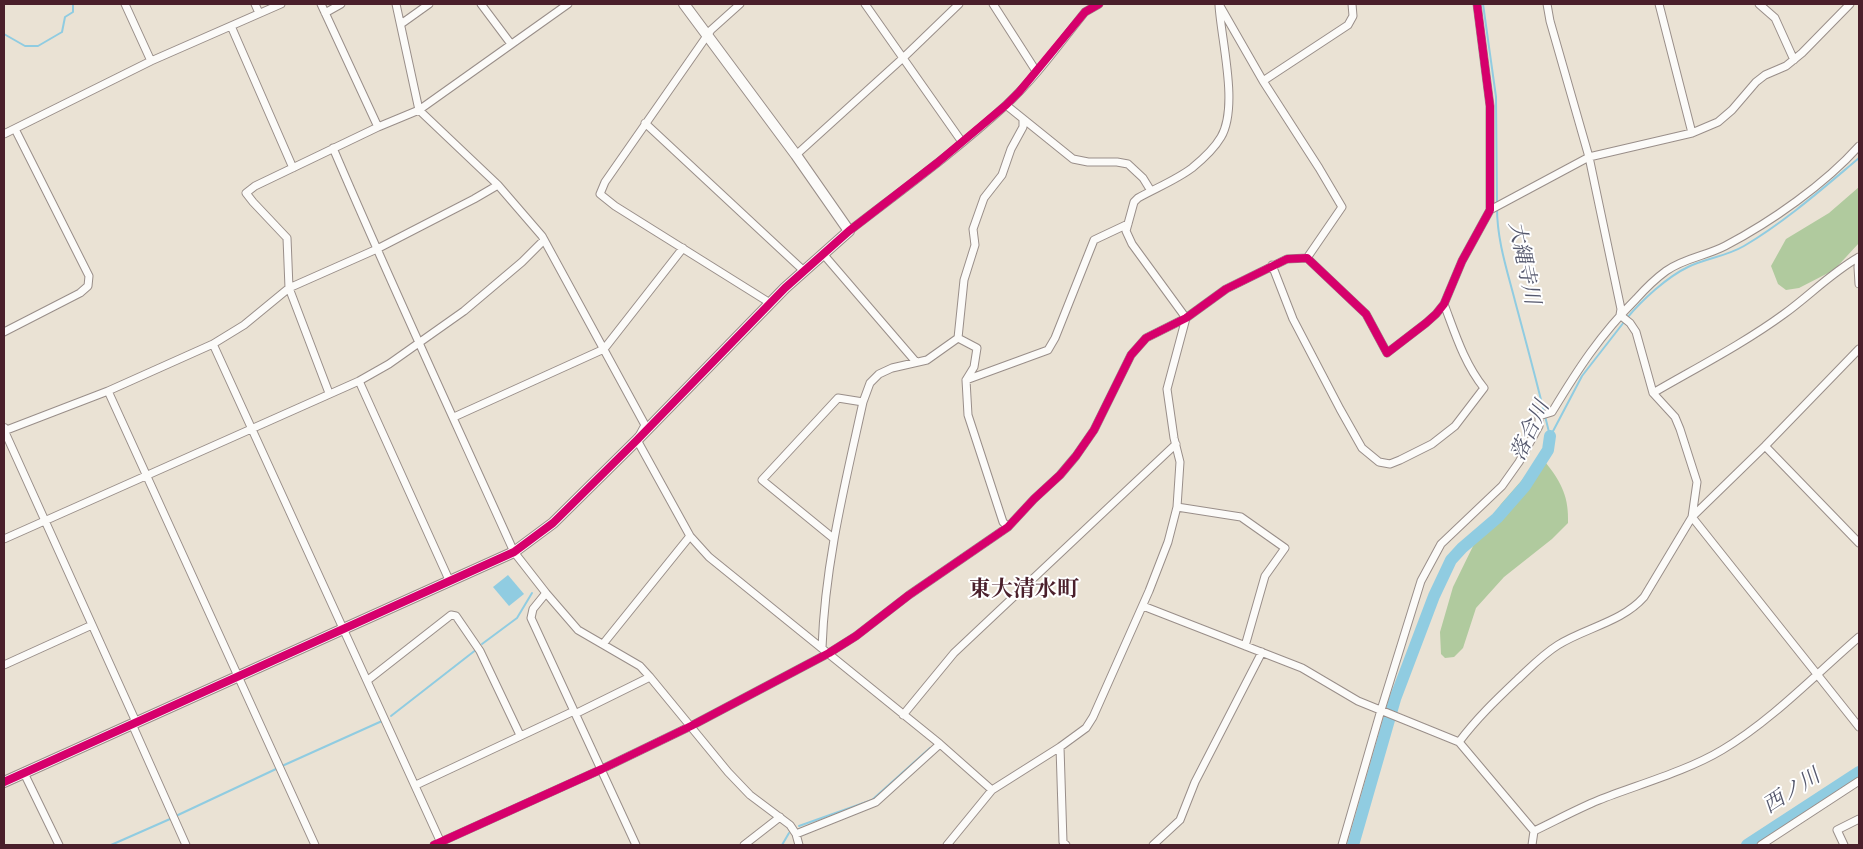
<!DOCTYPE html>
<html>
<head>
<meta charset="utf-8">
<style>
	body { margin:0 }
	#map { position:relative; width:1863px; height:849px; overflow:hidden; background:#eae2d4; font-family:"Gentium Book Plus",serif }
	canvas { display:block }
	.frame { position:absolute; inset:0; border:5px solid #4a1f2b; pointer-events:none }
</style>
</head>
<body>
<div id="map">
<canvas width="1863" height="849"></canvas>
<div class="frame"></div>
</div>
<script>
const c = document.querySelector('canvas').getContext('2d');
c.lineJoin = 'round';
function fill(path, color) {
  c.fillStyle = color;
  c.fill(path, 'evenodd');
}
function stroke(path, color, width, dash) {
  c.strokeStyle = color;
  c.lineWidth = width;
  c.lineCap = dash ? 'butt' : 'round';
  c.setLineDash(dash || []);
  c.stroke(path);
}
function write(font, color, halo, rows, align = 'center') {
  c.font = font + ' "Gentium Book Plus","Noto Serif JP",serif';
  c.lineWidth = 4;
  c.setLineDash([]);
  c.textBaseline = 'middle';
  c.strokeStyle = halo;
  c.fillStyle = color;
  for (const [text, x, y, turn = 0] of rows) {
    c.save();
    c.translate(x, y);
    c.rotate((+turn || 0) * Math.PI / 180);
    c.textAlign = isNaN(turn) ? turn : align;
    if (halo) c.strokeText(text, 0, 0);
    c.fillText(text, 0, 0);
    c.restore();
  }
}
fill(new Path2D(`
	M1859 187V243L1834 270 1799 288 1786 290 1778 284 1771 266 1786 239 1829 213Z
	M1546 463C1562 483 1569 498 1568 523L1552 539 1504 577 1476 608 1463 648 1454 657 1445 658 1441 654 1440 632 1453 587 1477 538 1501 504 1529 472Z`), '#b0ca9e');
fill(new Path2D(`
	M508 575 524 594 509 606 493 587Z`), '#90cce1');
stroke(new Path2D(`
	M1483 4 1496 97 1497 203
	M4 34 25 46H38L62 32 65 17 73 12V4
	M1497 208C1497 240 1507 270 1515 301 1525 338 1535 375 1544 412
	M1627 318C1642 300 1667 277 1688 267 1706 258 1725 257 1744 246 1786 221 1822 189 1859 158
	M1545 416 1550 436
	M1551 435 1582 376 1624 322
	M482 644 517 618 532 593
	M391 716 477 649
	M282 766 382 721
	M178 815 276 769
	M799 826 872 800 930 748
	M111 845 170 819
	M782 845 789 833`), '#90cce1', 2);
stroke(new Path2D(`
	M1353 845 1395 699 1434 596 1451 560 1462 548 1497 518 1525 486 1548 450 1550 436
	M1747 845 1859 772`), '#90cce1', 12);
const street = new Path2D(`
	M125 4 151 61
	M255 4 259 13
	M321 4 378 127
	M396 4 419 110 498 185 542 236 645 425 637 440 690 536 709 557 940 744 992 790
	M481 4 511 44
	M740 4 711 30 605 182 600 194 615 206 770 303
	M865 4 962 142
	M993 4 1036 71
	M1547 4 1550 21 1589 157 1621 309 1620 315 1630 323 1636 332 1653 393 1675 417 1680 429 1697 482 1692 517 1859 727
	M1659 4 1692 133
	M1759 4 1775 18 1794 60
	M1220 6 1263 81 1319 168 1342 207 1307 258
	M325 13 341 4
	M401 24 429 4
	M231 26 293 168
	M1263 81 1348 25 1353 16 1352 4
	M1006 105 1073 159 1088 162H1117L1128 164 1143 178 1151 191
	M645 123 804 271
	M4 134 151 61 281 4
	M333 148C391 284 453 417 514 552L546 593 578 630 640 666 650 677 728 772 750 795 790 825 796 834 799 845
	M796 155 903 58 959 4
	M1490 210 1589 157 1692 133 1718 122 1732 110 1756 82 1765 75 1786 66 1802 53 1850 4
	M849 231C902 190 957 150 1006 105 1036 77 1060 43 1085 12L1099 4
	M824 255 916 362
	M1859 257 1858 267 1859 284
	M1272 265 1293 319 1340 409 1362 448 1379 462 1390 464 1400 460 1432 444 1455 426 1484 388C1464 363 1455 333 1444 304
	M4 332 80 293 88 286 89 276 15 129
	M958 338 977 348 974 367 966 380 968 415 1003 522 1008 527
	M213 344 442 845
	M966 380 1048 350 1055 338 1094 240 1128 224
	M359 381 450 582
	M108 391 315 845
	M329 393 289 288 287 238 253 202 246 193 255 186 378 127 419 110 568 4
	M1653 393C1696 368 1743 344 1784 314 1809 296 1831 273 1859 257
	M454 417 604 349 683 248
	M4 430 136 722
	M4 431 108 391 213 344 244 325 289 288 377 249 474 199 498 185
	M1765 446 1859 543
	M1177 507 1241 517 1285 548 1265 576 1245 646
	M833 538 762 480 838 398 863 402
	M4 539 359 381 389 364 464 311 522 262 544 240
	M546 593 533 609 531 618 636 845
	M1143 606 1302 668 1358 701 1459 742 1534 831 1532 845
	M603 644 690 536
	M822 648C825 563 845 484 863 402L870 383 879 374 892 368 927 360 958 338 964 280 975 245 973 229 984 198 1002 175 1011 149 1023 127V120
	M4 665 92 625
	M368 680 451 615 456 616 480 651 520 735
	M575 714 650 677
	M903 715 954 653 1176 444
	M132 724 186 845
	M1459 742C1477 718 1496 700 1517 680 1530 668 1542 655 1558 645 1585 628 1622 622 1644 597L1692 517 1765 446 1859 349
	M1060 747 1063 842 1066 845
	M24 773 59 845
	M416 785 574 711
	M1534 831C1555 821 1577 809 1599 800 1637 785 1687 771 1722 750 1771 721 1816 674 1859 637
	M796 834 876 802 940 744
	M434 845 602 769 691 726 829 653 856 636 909 595 1008 527 1034 499 1060 475 1076 456 1094 430 1131 355 1146 338 1186 318 1226 289 1287 259 1307 258 1366 314 1387 353 1426 323 1436 314 1444 304 1462 261 1490 210V106L1477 4
	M744 845 780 817
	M947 845 992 790 1060 747 1086 728 1093 717 1149 591 1168 542 1177 507 1180 462 1174 438 1167 389 1186 318 1132 244 1126 231 1134 202 1138 198C1156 188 1176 180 1192 168 1203 159 1214 149 1221 137 1239 106 1221 40 1219 5
	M1153 845 1180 820 1195 782 1262 652
	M1342 845 1381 710 1421 581 1441 544 1502 486 1519 462 1539 426V416L1552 412C1578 369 1600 335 1636 299 1645 289 1655 279 1666 271 1684 258 1706 256 1725 246 1771 222 1825 184 1859 146
	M1761 845 1859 781
	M1844 845 1837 830 1859 819`);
const secondary = new Path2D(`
	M4 429V430
	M4 782 514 552 553 523 637 440 785 288 849 231 796 155 684 4`);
stroke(street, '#998e89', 9);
stroke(secondary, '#998e89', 12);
stroke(street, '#fcfbf9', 7);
stroke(secondary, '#fcfbf9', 10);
stroke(new Path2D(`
	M4 782 514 552 553 523 637 440 785 288 849 231 937 163 1006 105 1019 92 1085 12 1099 4
	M434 845 602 769 691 726 829 653 856 636 909 595 1008 527 1034 499 1060 475 1076 456 1094 430 1131 355 1146 338 1186 318 1226 289 1287 259 1307 258 1366 314 1387 353 1426 323 1436 314 1444 304 1462 261 1490 210V106L1477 4`), '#d6006c', 8);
write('italic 21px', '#55586d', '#fff', [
	["大縄寺川",1523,263,78],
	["落合川",1531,431,-65],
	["西ノ川",1792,792,-33]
]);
write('bold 22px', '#4a1f2b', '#fff', [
	["東大清水町",1024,590]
]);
</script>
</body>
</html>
